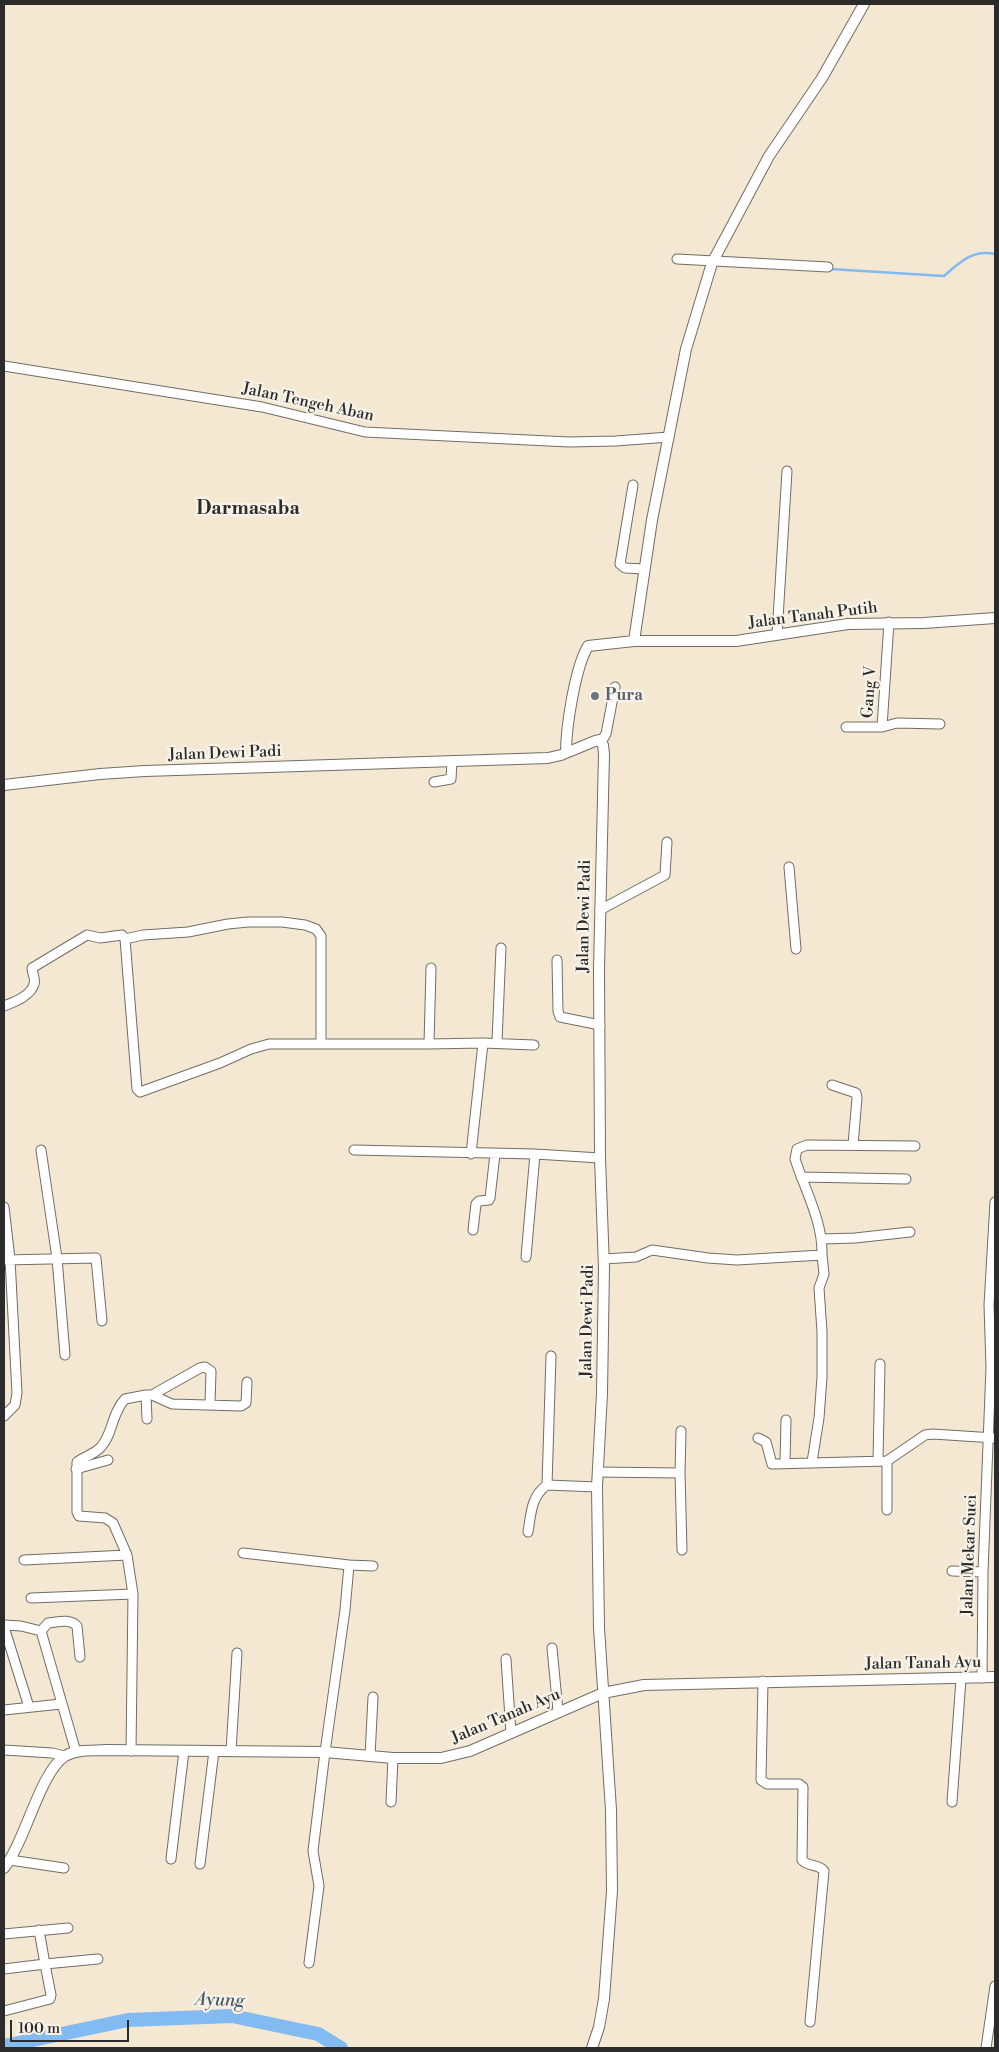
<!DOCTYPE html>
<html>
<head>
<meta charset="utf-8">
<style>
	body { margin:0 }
	#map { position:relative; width:999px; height:2052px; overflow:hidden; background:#f4e8d3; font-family:"Libre Bodoni",serif }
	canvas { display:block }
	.frame { position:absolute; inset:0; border:5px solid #2b2b2b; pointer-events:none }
	.scale { position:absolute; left:10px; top:2020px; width:119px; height:22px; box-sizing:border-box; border:2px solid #2b2b2b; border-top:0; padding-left:6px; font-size:15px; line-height:18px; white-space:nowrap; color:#2b2b2b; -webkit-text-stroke:4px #f7f3e8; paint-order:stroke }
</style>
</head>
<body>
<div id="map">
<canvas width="999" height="2052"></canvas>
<div class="frame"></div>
<div class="scale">100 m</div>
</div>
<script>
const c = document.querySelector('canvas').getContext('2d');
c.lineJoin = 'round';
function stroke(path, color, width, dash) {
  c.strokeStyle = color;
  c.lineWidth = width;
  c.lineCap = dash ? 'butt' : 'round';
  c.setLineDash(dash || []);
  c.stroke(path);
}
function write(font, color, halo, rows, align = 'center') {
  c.font = font + ' "Libre Bodoni",serif';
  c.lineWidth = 4.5;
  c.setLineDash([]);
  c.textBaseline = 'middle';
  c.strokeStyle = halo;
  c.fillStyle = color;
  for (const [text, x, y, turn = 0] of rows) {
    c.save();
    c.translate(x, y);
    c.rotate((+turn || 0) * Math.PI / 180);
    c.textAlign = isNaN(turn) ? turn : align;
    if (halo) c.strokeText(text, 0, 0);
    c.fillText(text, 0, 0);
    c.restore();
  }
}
stroke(new Path2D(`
	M830 269 944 276C960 262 973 249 995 254`), '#82baf2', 2.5);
stroke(new Path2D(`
	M4 2046 128 2020 232 2016 318 2034 341 2048`), '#82baf2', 14);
const minor = new Path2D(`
	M677 259 828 267
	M4 366 262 407 365 432 569 442 616 441 669 437
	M633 485 620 564 625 568 644 569
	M777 635 787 471
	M846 727H882L889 622
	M882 727 897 723 940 724
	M601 742 606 734 615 687
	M434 782 451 779 452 761
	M789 867 796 949
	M600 910 665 875 667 842
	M125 939 137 1089 140 1092 220 1063 251 1049 269 1044H429L483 1043 471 1154
	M557 960 558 1011 560 1017 600 1025
	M4 1006C14 1002 31 996 34 984 36 979 32 973 32 968L87 935 100 938 122 935 125 939 143 935 188 932 228 924 248 922H282L305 925 316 929 321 936V1044
	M497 1042 501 948
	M483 1043 534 1045
	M429 1044 431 968
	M832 1085 856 1093 857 1098 853 1145
	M41 1150 57 1258 65 1355
	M354 1150 535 1154 600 1158
	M801 1177 906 1179
	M4 1207 10 1259 17 1393 15 1405 4 1416
	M473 1230 476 1204 479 1201 489 1200 490 1198 495 1154
	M822 1239 855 1238 910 1232
	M526 1257 535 1154
	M604 1259 636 1257 652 1250 708 1258 737 1260 822 1255C823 1222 805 1190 795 1159L797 1149 807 1145 915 1146
	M4 1260 96 1258 102 1321
	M551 1356 547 1485 597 1487
	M146 1395 147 1419
	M152 1395 200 1368 205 1367 211 1371 210 1405
	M758 1438 766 1442 772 1464 887 1461V1510
	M878 1460 880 1364
	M887 1461 925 1435 933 1434 994 1438
	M812 1462 819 1418 822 1377V1332L819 1288 824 1274 822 1255
	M785 1463 786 1420
	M76 1469 108 1460
	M598 1472 680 1473 681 1431
	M680 1473 682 1550
	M528 1532C531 1514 531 1496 547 1485
	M243 1553 349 1565 345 1610 325 1752 313 1851 319 1886 309 1963
	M24 1560 127 1555
	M349 1565 373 1566
	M952 1571 983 1572
	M31 1598 133 1594
	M4 1625 21 1626 41 1631 76 1752
	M4 1627 29 1707
	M41 1631 48 1623C58 1622 70 1618 77 1626L80 1657
	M552 1648 558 1711
	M506 1659 511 1733
	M982 1678 983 1572 991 1367 989 1305 995 1202
	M763 1681 761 1780 767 1784H799L803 1787 802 1860C808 1867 819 1864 824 1871L810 2022
	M4 1710 61 1704
	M4 1750 52 1753 65 1756
	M131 1751 133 1594 127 1555 113 1523 105 1518 79 1516 77 1512V1462C84 1457 94 1454 100 1448 113 1435 111 1414 125 1399L146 1395H152L172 1404 241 1406 246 1403 247 1382
	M231 1751 237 1653
	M370 1756 373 1697
	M391 1802 393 1758
	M952 1802 961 1679
	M171 1859 184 1751
	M10 1860 64 1868
	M200 1864 214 1751
	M4 1934 68 1928
	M4 1969 45 1964 39 1930
	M4 2011 50 1999 51 1995 45 1964 98 1959
	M986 2048 995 1986`);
const tertiary = new Path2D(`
	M634 641 652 520 686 349 712 263 769 156 822 78 864 4
	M566 753C566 727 575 668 588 646L634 641H736L848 624 924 623 995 618
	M4 785 100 774 145 771 548 758 561 755 595 741 599 740 603 745 604 754 599 969 600 1158 604 1268 602 1393 597 1487 599 1628 611 1810 612 1891 604 1999 599 2027 592 2048
	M4 1868C26 1840 40 1772 65 1756 77 1749 93 1751 107 1750L325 1752 393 1758H441L470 1751 603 1693 644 1685 995 1677`);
stroke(minor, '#716d66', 11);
stroke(tertiary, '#716d66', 12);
stroke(minor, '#fff', 9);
stroke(tertiary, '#fff', 10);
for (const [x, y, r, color] of [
	[595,696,5,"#6b7280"]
]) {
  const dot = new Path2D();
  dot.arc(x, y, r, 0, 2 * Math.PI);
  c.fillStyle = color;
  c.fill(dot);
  stroke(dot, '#f7f3e8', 2);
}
write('16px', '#2b2b2b', '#f7f3e8', [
	["Jalan Tengeh Aban",308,403,12],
	["Jalan Tanah Putih",813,616,-7],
	["Gang V",870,692,-86],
	["Jalan Dewi Padi",225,754,-2],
	["Jalan Dewi Padi",585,916,-89],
	["Jalan Dewi Padi",588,1321,-89],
	["Jalan Mekar Suci",970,1555,-88],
	["Jalan Tanah Ayu",923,1664,-1],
	["Jalan Tanah Ayu",506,1717,-23]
]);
write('bold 16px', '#5b616d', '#f7f3e8', [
	["Pura",605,696]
], 'left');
write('italic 18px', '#455667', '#f7f3e8', [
	["Ayung",220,2001,2]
]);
write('bold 19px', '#2b2b2b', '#f7f3e8', [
	["Darmasaba",248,509]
]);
</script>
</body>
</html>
